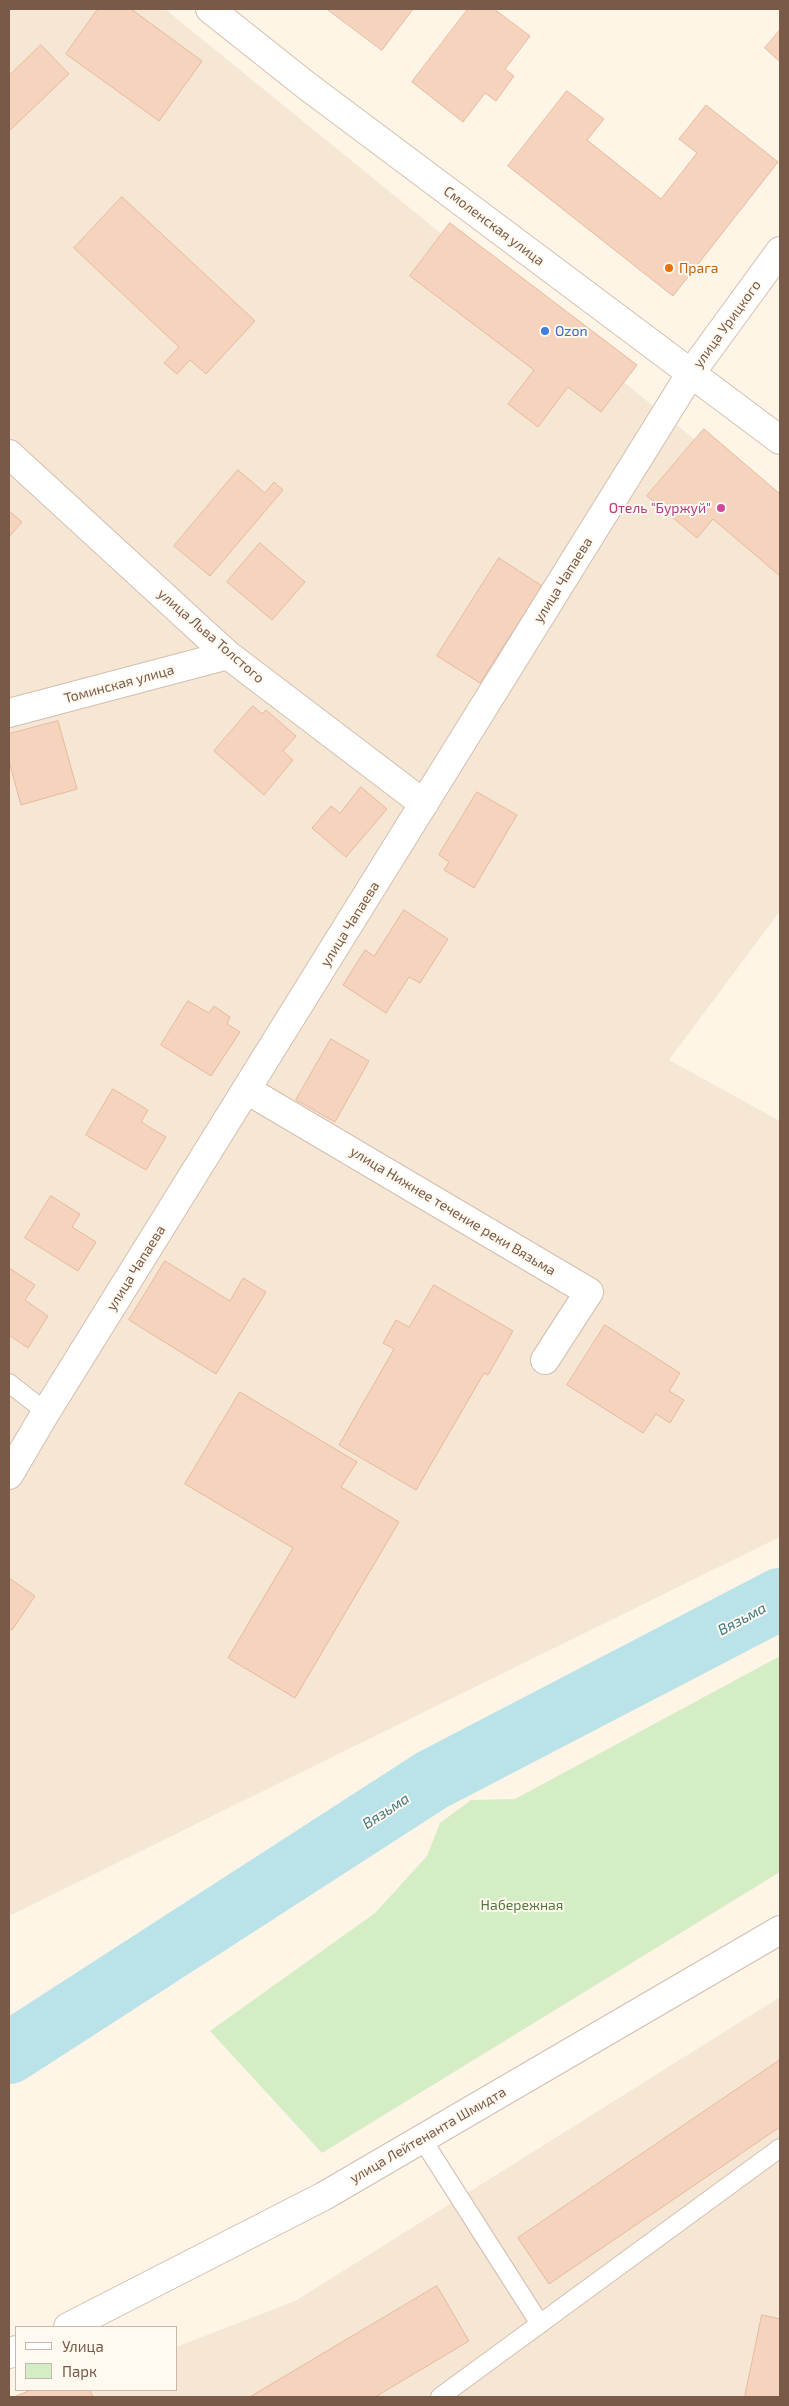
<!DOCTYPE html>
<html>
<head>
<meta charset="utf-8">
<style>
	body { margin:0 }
	#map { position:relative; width:789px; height:2406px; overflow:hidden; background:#fef5e7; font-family:"Exo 2",sans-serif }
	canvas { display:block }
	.frame { position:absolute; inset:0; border:10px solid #795a49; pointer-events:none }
	.legend { position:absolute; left:15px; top:2326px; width:162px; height:65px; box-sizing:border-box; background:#fff9ef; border:1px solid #c9b9ad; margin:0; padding:6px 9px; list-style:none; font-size:15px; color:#795a49 }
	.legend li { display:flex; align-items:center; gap:10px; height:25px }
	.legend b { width:25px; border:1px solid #c9b9ad }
</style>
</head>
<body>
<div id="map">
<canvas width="789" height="2406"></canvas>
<div class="frame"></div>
<ul class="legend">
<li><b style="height:6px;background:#fff"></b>Улица</li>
<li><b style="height:14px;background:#d5edc4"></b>Парк</li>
</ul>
</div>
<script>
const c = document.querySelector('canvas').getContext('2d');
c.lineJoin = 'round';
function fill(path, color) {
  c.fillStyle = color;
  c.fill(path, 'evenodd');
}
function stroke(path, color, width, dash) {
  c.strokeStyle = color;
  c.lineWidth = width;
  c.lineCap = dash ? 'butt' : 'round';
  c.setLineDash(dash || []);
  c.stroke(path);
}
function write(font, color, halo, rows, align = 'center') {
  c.font = font + ' "Exo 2",sans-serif';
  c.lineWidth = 4;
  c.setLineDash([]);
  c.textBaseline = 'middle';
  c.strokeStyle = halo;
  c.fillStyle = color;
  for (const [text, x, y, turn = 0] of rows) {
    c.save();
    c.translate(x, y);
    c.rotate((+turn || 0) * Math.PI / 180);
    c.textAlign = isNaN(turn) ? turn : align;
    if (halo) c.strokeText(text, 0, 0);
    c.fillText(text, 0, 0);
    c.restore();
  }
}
fill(new Path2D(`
	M9 9H165L780 509V911L669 1060 780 1121V1537L9 1916Z
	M780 1997V2397H46L65 2390H176V2347L295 2301Z`), '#f6e7d5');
fill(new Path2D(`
	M780 1656V1872L322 2153 210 2031 375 1913 427 1856 440 1823 471 1800 515 1799Z`), '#d5edc4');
stroke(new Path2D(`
	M9 2053 432 1780 780 1599`), '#bae2e9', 62);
const building = new Path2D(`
	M98 9H131L202 61 159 121 66 54Z
	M327 9H413L382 50Z
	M468 9H494L530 36 505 69 514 76 496 101 485 93 463 122 412 82Z
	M780 30V62L765 48Z
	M41 45 69 74 9 131V76Z
	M567 91 604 119 587 140 661 199 697 153 679 139 706 105 778 162 673 296 508 166Z
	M122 197 255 321 206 374 190 360 177 374 164 363 179 347 74 248Z
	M450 223 637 365 601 412 568 387 538 427 508 404 534 370 410 276Z
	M704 429 780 494V576L713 519 697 538 647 496Z
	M238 470 265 493 274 482 283 490 210 576 174 546Z
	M9 511 22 522 9 537Z
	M260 543 305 582 272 620 227 582Z
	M499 558 542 586 480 683 437 656Z
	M253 706 262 714 266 710 296 736 283 751 293 760 264 795 214 751Z
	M58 721 77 789 21 805 9 761V734Z
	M361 787 387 809 346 857 312 828 331 806 340 813Z
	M477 792 517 815 474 888 444 870 449 862 439 855Z
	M404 910 448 939 420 983 409 977 386 1013 343 985 365 950 374 956Z
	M188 1001 209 1013 214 1006 230 1017 227 1024 240 1032 211 1076 161 1045Z
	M331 1039 369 1061 335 1122 296 1100Z
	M113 1089 148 1110 141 1122 166 1137 146 1170 86 1135Z
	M51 1196 80 1214 72 1227 96 1242 78 1271 25 1238Z
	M165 1261 230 1301 243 1278 266 1292 216 1374 129 1320Z
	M9 1268 35 1285 25 1300 48 1316 28 1348 9 1335Z
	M434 1285 513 1331 488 1375 484 1373 416 1490 339 1445 394 1349 383 1343 396 1320 409 1327Z
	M605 1325 680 1373 669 1391 684 1400 670 1423 656 1414 643 1433 567 1385Z
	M240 1392 357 1462 341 1487 399 1522 295 1698 228 1658 293 1548 185 1484Z
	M9 1578 35 1596 12 1630 9 1628Z
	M780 2060V2127L549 2284 518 2238Z
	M437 2286 469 2341 375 2397H250Z
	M762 2315 780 2319V2397H745Z
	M31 2390H90L93 2397H14Z`);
fill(building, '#f5d3bd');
stroke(building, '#e8b99d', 1);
const lane = new Path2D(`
	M9 1383 46 1412
	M422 2139 540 2324
	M440 2397 780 2148`);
const street = new Path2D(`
	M9 454 228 655 424 804
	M9 713 228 655
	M247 1090 589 1292 545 1360
	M9 1475 46 1412 691 373 780 251
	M68 2327 324 2196 780 1930
	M9 2354 16 2350`);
const secondary = new Path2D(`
	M210 9 307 86 780 440`);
stroke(lane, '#d3beaf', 20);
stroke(street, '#d3beaf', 30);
stroke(secondary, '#d6beab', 30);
stroke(lane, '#fff', 18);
stroke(street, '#fff', 28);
stroke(secondary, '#fff', 28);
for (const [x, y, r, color] of [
	[669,268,5,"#e8710a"],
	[545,331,5,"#3f7fe0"],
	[721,508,5,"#d1479c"]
]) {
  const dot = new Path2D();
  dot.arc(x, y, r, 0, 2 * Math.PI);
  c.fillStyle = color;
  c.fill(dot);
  stroke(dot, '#fff9ef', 2);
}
write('14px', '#795a49', '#fff9ef', [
	["Смоленская улица",494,226,37],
	["улица Урицкого",727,324,-54],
	["улица Чапаева",563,580,-58],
	["улица Льва Толстого",211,636,41],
	["Томинская улица",119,684,-15],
	["улица Чапаева",350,924,-58],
	["улица Нижнее течение реки Вязьма",453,1211,31],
	["улица Чапаева",136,1268,-58],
	["улица Лейтенанта Шмидта",428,2135,-30]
]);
write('14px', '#c56008', '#fff9ef', [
	["Прага",679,268]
], 'left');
write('14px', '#366cbe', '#fff9ef', [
	["Ozon",555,331]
], 'left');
write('14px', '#b23c85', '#fff9ef', [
	["Отель \"Буржуй\"",711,508]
], 'right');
write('14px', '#507a3e', '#fff9ef', [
	["Набережная",522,1905]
]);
write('italic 15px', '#3f7b87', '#fff9ef', [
	["Вязьма",742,1619,-28],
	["Вязьма",386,1811,-33]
]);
</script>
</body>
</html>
